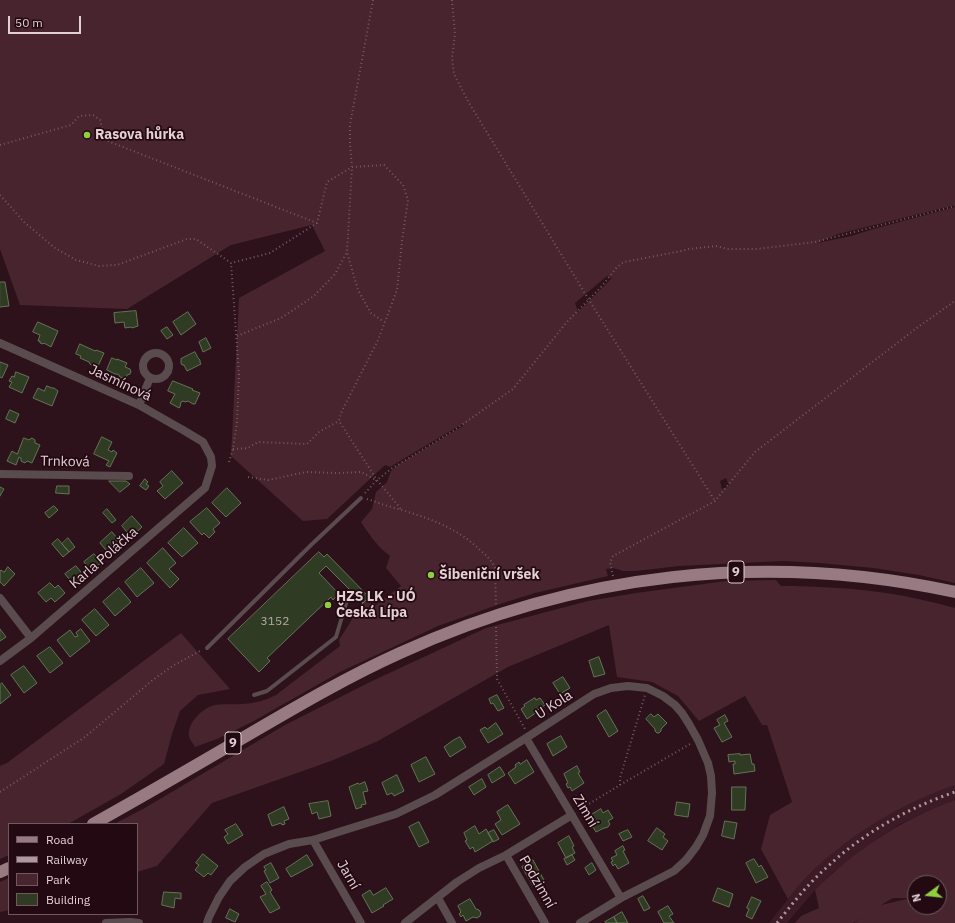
<!DOCTYPE html>
<html>
<head>
<meta charset="utf-8">
<style>
	body { margin:0 }
	#map { position:relative; width:955px; height:923px; overflow:hidden; background:#2d121b; font-family:"IBM Plex Sans",sans-serif }
	canvas { display:block }
	.legend { position:absolute; left:8px; top:823px; width:130px; height:92px; box-sizing:border-box; background:#230912; border:1px solid #705860; margin:0; padding:5px 7px; list-style:none; font-size:12px; color:#e3cfd4 }
	.legend li { display:flex; align-items:center; gap:8px; height:20px }
	.legend b { width:20px; border:1px solid #705860 }
	.north { position:absolute; left:907px; top:875px; width:40px; height:40px; box-sizing:border-box; background:#230912; border:1px solid #705860; border-radius:50%; rotate:255deg; font-size:11px; font-weight:700; line-height:16px; text-align:center; color:#e3cfd4 }
	.north::after { content:''; display:block; margin:auto; width:14px; height:18px; background:#8fcd42; clip-path:polygon(50% 0,100% 100%,50% 72%,0 100%) }
	.scale { position:absolute; left:8px; top:16px; width:73px; height:18px; box-sizing:border-box; border:2px solid #e3cfd4; border-top:0; padding-left:5px; font-size:12px; line-height:14px; white-space:nowrap; color:#e3cfd4; -webkit-text-stroke:3px #230912; paint-order:stroke }
</style>
</head>
<body>
<div id="map">
<canvas width="955" height="923"></canvas>
<ul class="legend">
<li><b style="height:5px;background:#987a82"></b>Road</li>
<li><b style="height:5px;background:#af999f"></b>Railway</li>
<li><b style="height:11px;background:#47242e"></b>Park</li>
<li><b style="height:11px;background:#2f3c23"></b>Building</li>
</ul>
<div class="north">N</div>
<div class="scale">50 m</div>
</div>
<script>
const c = document.querySelector('canvas').getContext('2d');
c.lineJoin = 'round';
function fill(path, color) {
  c.fillStyle = color;
  c.fill(path, 'evenodd');
}
function stroke(path, color, width, dash) {
  c.strokeStyle = color;
  c.lineWidth = width;
  c.lineCap = dash ? 'butt' : 'round';
  c.setLineDash(dash || []);
  c.stroke(path);
}
function write(font, color, halo, rows, align = 'center') {
  c.font = font + ' "IBM Plex Sans",sans-serif';
  c.lineWidth = 3.5;
  c.setLineDash([]);
  c.textBaseline = 'middle';
  c.strokeStyle = halo;
  c.fillStyle = color;
  for (const [text, x, y, turn = 0] of rows) {
    c.save();
    c.translate(x, y);
    c.rotate((+turn || 0) * Math.PI / 180);
    c.textAlign = isNaN(turn) ? turn : align;
    if (halo) c.strokeText(text, 0, 0);
    c.fillText(text, 0, 0);
    c.restore();
  }
}
fill(new Path2D(`
	M955 785V800L921 814 900 824 877 839 832 873 815 890 787 923H769L788 899 804 880 822 862 842 845 868 826 893 811 936 791Z`), '#3c1b26');
fill(new Path2D(`
	M0 0H955V205L838 234 817 243 851 236 877 228 955 207V583L919 575 873 568 820 563 783 561 679 566 636 571H623L613 568 606 569 608 576 535 593 503 603 438 626 340 672 252 722 217 739 195 747C194 744 191 742 190 739 184 727 201 709 212 706 220 703 231 705 240 704 252 704 264 701 276 695L340 646 339 640 361 605 369 597 376 605 401 586 386 568 390 556C377 546 370 536 361 522L372 509 376 492 387 482 391 471 398 465 463 426 462 424 390 467 385 465 327 519 303 521 231 456 239 298 325 251 312 225 231 245 127 309 20 305 0 249ZM607 276 612 278 578 312 575 303ZM726 478 729 486 722 489 720 481Z
	M776 580 781 586C816 586 851 588 886 593 909 596 932 602 955 608V785C917 798 885 815 852 838 842 846 831 854 821 863 809 874 798 886 788 899L761 849 770 815 792 802 767 725H762L745 696 699 721 678 696 652 682 617 677 609 625 508 667 378 741 331 761 212 803 157 866 137 872V824H114L143 809 285 725 370 682 486 628 588 601 636 593 726 581Z
	M181 633 230 689 198 695 180 711 172 734 164 764 121 794 68 824H9V855L0 859V766L7 763Z
	M955 800V923H854L860 918 853 923H795L801 916 819 908 815 890C855 850 902 819 955 800ZM915 883H939V907H915ZM893 898H911L881 905Z
	M9 878V910L0 912V882Z`), '#47242e');
const building = new Path2D(`
	M0 282H5L9 306 0 307Z
	M136 311 138 326 132 328 131 327 125 328 124 322 115 323 114 313Z
	M188 312 196 324 181 335 173 322Z
	M38 322 58 331 51 347 44 343 43 344 40 343V341H38L40 335 33 332Z
	M167 327 173 335 167 339 161 331Z
	M206 338 211 348 203 352 199 342Z
	M80 344 95 351 96 350 104 353 98 366 95 365 92 366 90 364 89 362 80 358 81 356 76 354Z
	M195 352 198 358 200 360V362L201 364 187 371 184 365H182L181 363V359Z
	M112 358 117 360V359L127 363 125 367 130 369 131 372 130 374 127 375 125 379 120 377 119 375 117 374H115L107 370Z
	M0 362 8 365 2 378 0 377Z
	M16 372 29 377 22 393 9 387 12 382 9 381 12 376 14 377Z
	M173 381 193 389 192 390 200 393 195 404H193L188 401 185 402 183 401 181 402 180 407 179 408 170 403 175 394 168 391Z
	M47 386 52 388H54L58 391 52 406 33 398 38 388 44 391Z
	M10 410 19 414 15 423 6 419Z
	M102 437 112 442 108 450 112 452 113 450 117 453 110 467 106 465 109 461 94 454Z
	M24 438 29 440 30 439 32 438 35 440V443L40 445 32 463 27 461 25 463 21 461V458L19 457 16 465 7 461 12 451 17 454Z
	M172 471 183 483 165 499 157 491 163 486 160 482Z
	M145 479 148 482 146 484 149 486 146 490 140 486Z
	M109 481H126L130 484 120 492Z
	M57 486H69V494L56 493Z
	M0 487 4 489 0 496Z
	M227 488 241 503 226 517 212 503Z
	M54 506 58 510 49 518 45 513Z
	M207 508 220 523 213 529 215 532 209 538 204 533 202 535 190 522Z
	M107 509 116 520 112 523 103 513Z
	M132 516 142 527 131 537 122 526Z
	M184 528 198 543 182 557 168 543Z
	M112 532 123 545 110 555 100 543Z
	M68 538 75 547 69 552 62 544Z
	M58 539 69 552 63 557 52 544Z
	M163 548 176 563 169 569 179 579 170 588 147 563Z
	M319 552 324 557 327 554 369 597 361 605 363 603 326 566 319 573 339 594 333 600 331 597 267 658 270 661 259 672 228 639Z
	M94 554 102 562 91 571 84 562Z
	M76 566 85 577 74 585 65 574Z
	M8 567 15 574 4 586 0 582V571L1 570 4 572Z
	M141 568 154 583 137 597 125 582Z
	M50 583 55 588 58 585 65 593 55 602 51 598 46 602 38 593Z
	M119 588 131 602 115 616 103 602Z
	M95 609 109 625 96 636 82 620Z
	M0 629 6 637 0 641Z
	M81 629 90 641 70 657 57 640 70 630 75 637 78 636 76 633Z
	M50 647 63 663 50 673 37 656Z
	M599 657 605 674 594 677 589 661Z
	M24 666 37 683 24 693 11 675Z
	M563 677 570 688 560 694 553 683Z
	M2 683 11 695 0 704V685Z
	M497 695 504 708 498 711 493 703 491 704 489 699Z
	M535 698 536 700 540 698 545 705 536 711 537 712 527 719 521 709 525 706 524 705Z
	M606 710 618 731 609 737 597 716Z
	M651 714 654 717 658 714 667 723 661 729V731L659 733H657L655 731V729L646 719Z
	M725 715 728 721 724 723 732 737 722 742 714 728 720 725 717 720Z
	M496 723 503 734 488 743 480 730 485 727 487 729Z
	M561 736 567 747 553 756 547 744Z
	M460 737 466 747 450 757 444 747 452 741Z
	M740 754V755L750 754 752 764H754L755 771 734 774 733 764H735V761L729 762 728 755Z
	M426 757 435 774 419 782 411 765Z
	M527 760 534 772 515 784 508 773 516 767 515 765 519 762 520 764Z
	M577 766 580 772 578 773 584 783 572 791 570 787 568 788 566 784 568 783 564 774Z
	M500 767 505 775 492 783 488 775Z
	M397 775 404 791 394 796 392 793 387 795 382 783Z
	M482 779 486 787 474 795 469 787Z
	M365 782 368 791 363 792 366 804 361 805 362 807 356 809 349 787 358 783 359 784Z
	M732 787H746L745 810H732Z
	M328 801 331 816 319 819 317 812 312 814 309 804Z
	M677 802 690 804 688 817 675 815Z
	M508 805 520 824 502 835 495 824 501 820 497 812Z
	M284 807 289 819 284 821 285 824 282 825 281 823 272 826 268 815Z
	M601 809 603 813 608 810 613 818 608 821 610 824 608 827 605 828H604L596 832 593 827 591 828 588 824 590 823 588 817Z
	M725 821 737 823 734 839 722 836Z
	M419 822 429 842 419 847 409 827Z
	M236 824 243 835 228 844 224 837 228 834 225 830Z
	M475 826 479 834 486 829 493 841 475 852 473 847 470 849 465 841 467 840 464 833Z
	M657 828 665 834 663 837 668 841 662 850 648 841Z
	M494 830 499 839 493 842 488 833Z
	M628 830 632 837 623 841 619 834Z
	M569 836 574 846 572 847 575 853 566 858 558 843Z
	M623 846 625 850 623 851 629 863 618 869 615 864 613 866 611 862 613 861 611 858 617 855 615 851Z
	M203 854 218 866 211 875 208 873 204 877 195 870 199 865 196 863Z
	M307 855 313 865 291 877 286 869Z
	M572 855 575 860 567 865 564 859Z
	M754 859 759 867 761 865 768 877 756 883 746 863Z
	M533 860 544 880 533 886 522 867Z
	M271 863 279 878 270 883 264 871 266 870 264 867Z
	M592 863 596 870 589 875 585 868Z
	M267 882 272 890 270 892 280 908 270 913 260 897 266 894 261 886Z
	M386 888 393 899 383 905 384 906 372 913 362 895 370 890 373 895Z
	M718 888 733 894 729 907 713 901Z
	M164 892 181 893V899L175 898 174 908 162 905Z
	M643 896 650 908 644 911 638 899Z
	M752 897 761 901 752 919 746 916 749 909 747 908Z
	M470 899 476 909 479 910 481 913 480 916 477 918 473 917 466 921 463 915 461 917 459 914 461 912 458 906Z
	M668 906 673 914 669 916 674 923H664L658 912Z
	M230 909 239 914 235 922 226 918Z
	M622 912 628 923H617L614 917Z
	M614 917 617 923H606L605 922Z`);
fill(building, '#2f3c23');
stroke(building, '#647357', 1);
stroke(new Path2D(`
	M373 0 350 125V144L352 167 347 252 358 290 371 313 384 322
	M452 0 455 34 452 58 454 74 469 103 589 300 715 501
	M0 145 71 125 79 116 93 115 100 120 105 140 317 223
	M0 195 24 222 55 248 76 260 99 266 117 265 187 239H196L231 263 270 253 317 223 327 182 352 167 384 165 403 185 408 200 402 241 397 290 378 340 341 413 339 421 377 480 401 509
	M237 336 281 318 314 296 335 274 347 252
	M233 449 248 448 258 442 307 444 319 432 339 421
	M229 462 233 449 237 422 239 374 231 263
	M248 477 268 480 306 472 338 473 361 472 376 480
	M365 493 377 480 391 469 453 431 513 389 566 323 602 286 617 267 624 262 682 251 689 249 716 246 728 249H757L815 242 955 206
	M367 499C374 501 381 504 388 506 422 516 455 525 481 551 487 556 492 561 495 568L496 606
	M613 576 610 562 613 556 715 501 755 452 918 327 955 301
	M496 627 497 679 525 729
	M620 785 690 744
	M0 792 85 737 154 679 174 665 202 650
	M579 810 620 785V778L645 695`), '#735b62', 2, [1, 3]);
stroke(new Path2D(`
	M207 648 311 545 361 498
	M254 695 267 691 336 637 347 600`), '#5a4b4f', 4);
stroke(new Path2D(`
	M0 343 139 405 183 430 203 442 211 457 212 466 205 488 31 638 0 661
	M143 366a13 13 0 1 1 26 0a13 13 0 1 1-26 0Z
	M139 405 150 378
	M0 474 129 476
	M0 598 31 638
	M526 738 621 898
	M313 840 361 923
	M506 855 545 923
	M438 898 452 923
	M106 923 130 922 139 923
	M207 923 209 917 219 897 230 881 245 867 264 854 289 844 313 840 396 814 435 795 526 738 594 694 611 688 628 686 647 688 663 696 675 705 682 713 689 724 698 740 708 763 711 776 712 793 710 816 703 835 696 847 686 860 674 871 621 898 580 923
	M405 923 457 882 479 868 506 855 572 815`), '#5a4b4f', 8);
stroke(new Path2D(`
	M93 824C147 794 200 763 253 732 301 704 349 676 400 653 575 573 766 551 955 592
	M0 872 9 868`), '#987a82', 12);
stroke(new Path2D(`
	M777 923C792 904 808 884 826 868 863 833 908 808 955 792`), '#af999f', 3, [2, 4]);
for (const [x, y, r, color] of [
	[87,135,4,"#8fcd42"],
	[431,575,4,"#8fcd42"],
	[328,605,4,"#8fcd42"]
]) {
  const dot = new Path2D();
  dot.arc(x, y, r, 0, 2 * Math.PI);
  c.fillStyle = color;
  c.fill(dot);
  stroke(dot, '#230912', 1.5);
}
write('12px', '#b6aaa8', null, [
	["3152",275,622]
]);
for (const [x, y, w] of [
	[736,572,16],
	[233,743,16]
]) {
  const box = new Path2D();
  box.roundRect(x - w / 2, y - 11, w, 22, 3);
  c.fillStyle = '#230912';
  c.fill(box);
  stroke(box, '#e3cfd4', 1);
}
write('bold 13px', '#e3cfd4', null, [
	["9",736,572],
	["9",233,743]
]);
write('bold 14px', '#e3cfd4', '#230912', [
	["Rasova hůrka",95,135],
	["Šibeniční vršek",439,575],
	["HZS LK - UÓ",336,597],
	["Česká Lípa",336,613]
], 'left');
write('14px', '#e3cfd4', '#230912', [
	["Jasmínová",120,383,25],
	["Trnková",65,462,1],
	["Karla Poláčka",104,558,-41],
	["U Kola",554,705,-33],
	["Zimní",585,811,59],
	["Jarní",348,875,60],
	["Podzimní",537,882,60]
]);
</script>
</body>
</html>
